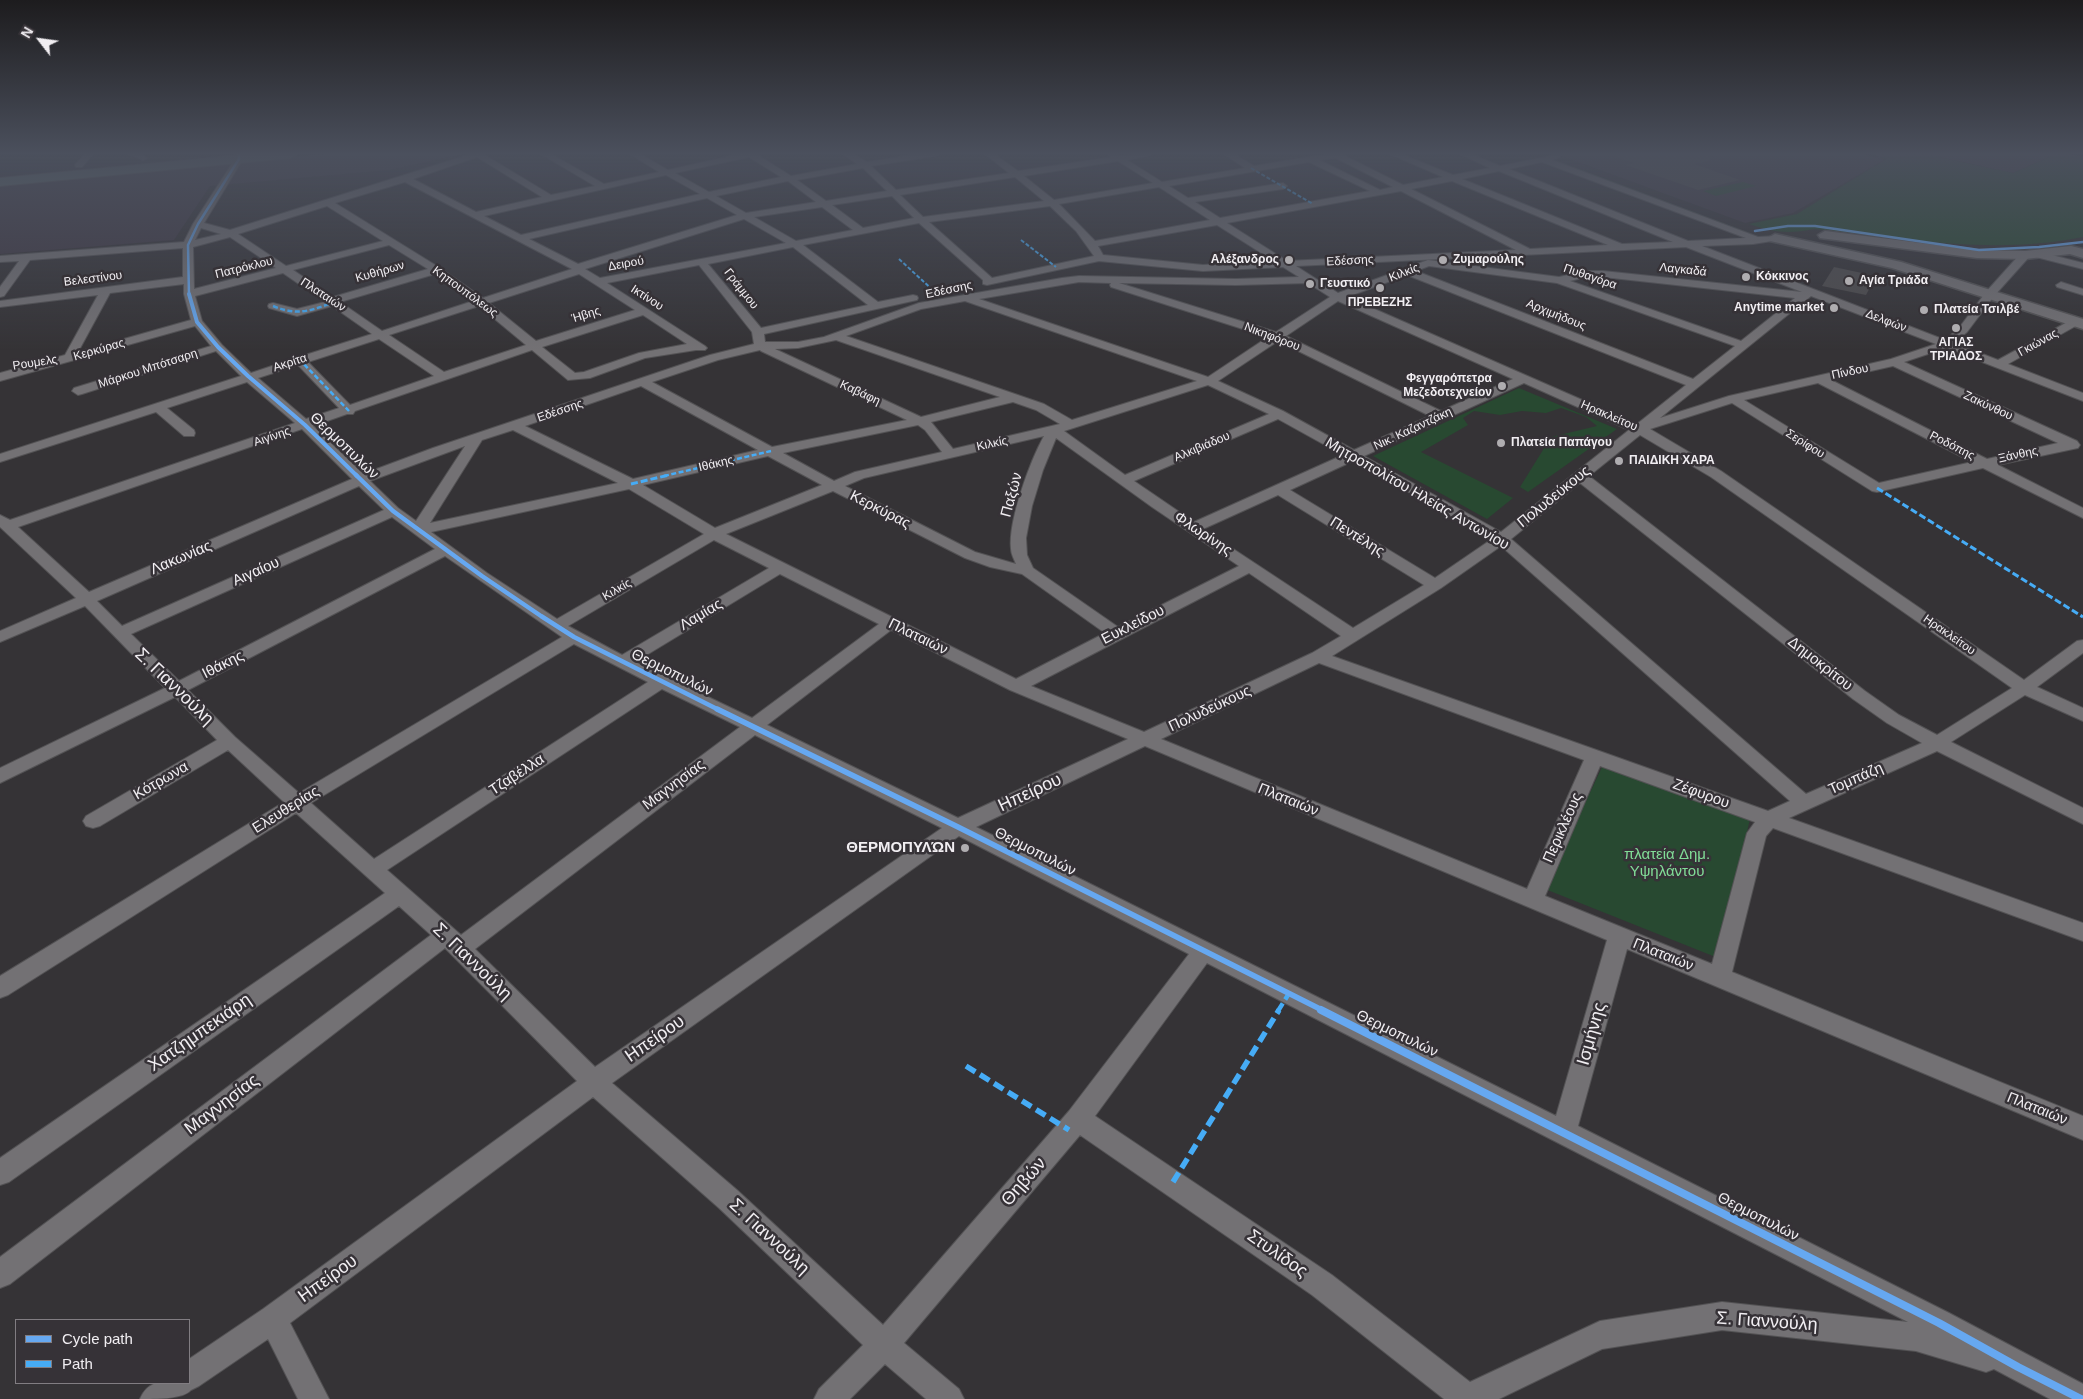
<!DOCTYPE html>
<html>
<head>
<meta charset="utf-8">
<style>
	body { margin:0 }
	#map { position:relative; width:2083px; height:1399px; overflow:hidden; background:#353336; font-family:Arial,sans-serif }
	canvas { display:block }
	.legend { position:absolute; left:15px; top:1319px; width:175px; height:65px; box-sizing:border-box; background:#363237; border:1px solid #817d82; margin:0; padding:6px 9px; list-style:none; font-size:15px; color:#f1eef2 }
	.legend li { display:flex; align-items:center; gap:10px; height:25px }
	.legend b { width:25px; border:1px solid #817d82 }
	.north { position:absolute; left:15px; top:15px; width:50px; height:50px; -webkit-text-stroke:4px #363237; paint-order:stroke; rotate:300deg; font-size:14px; font-weight:700; line-height:20px; text-align:center; color:#f1eef2 }
	.north::after { content:''; display:block; margin:auto; width:18px; height:22px; background:#f1eef2; clip-path:polygon(50% 0,100% 100%,50% 72%,0 100%) }
</style>
</head>
<body>
<div id="map">
<canvas width="2083" height="1399"></canvas>
<ul class="legend">
<li><b style="height:6px;background:#66a8f1"></b>Cycle path</li>
<li><b style="height:6px;background:#46acf6"></b>Path</li>
</ul>
<div class="north">N</div>
</div>
<script>
const c = document.querySelector('canvas').getContext('2d');
c.lineJoin = 'round';
function fill(path, color) {
  c.fillStyle = color;
  c.fill(path, 'evenodd');
}
function stroke(path, color, width, dash) {
  c.strokeStyle = color;
  c.lineWidth = width;
  c.lineCap = dash ? 'butt' : 'round';
  c.setLineDash(dash || []);
  c.stroke(path);
}
function write(font, color, halo, rows, align = 'center') {
  c.font = font + ' Arial,sans-serif';
  c.lineWidth = 5;
  c.setLineDash([]);
  c.textBaseline = 'middle';
  c.strokeStyle = halo;
  c.fillStyle = color;
  for (const [text, x, y, turn = 0] of rows) {
    c.save();
    c.translate(x, y);
    c.rotate((+turn || 0) * Math.PI / 180);
    c.textAlign = isNaN(turn) ? turn : align;
    if (halo) c.strokeText(text, 0, 0);
    c.fillText(text, 0, 0);
    c.restore();
  }
}
fill(new Path2D(`
	M325 154H463L390 170 210 186 174 240 0 254V185Z
	M1556 154H1863L1884 160 1793 213 1745 223Z
	M1925 154H2056L2013 173Z`), '#3f3843');
fill(new Path2D(`
	M1871 154H1925L2013 173 2056 154H2069L2083 157V237C1995 255 1904 239 1815 229 1788 234 1776 233 1749 224L1797 214 1886 159Z
	M1550 160H1556L1755 235 1754 236Z
	M1743 182 1756 186 1716 196 1703 191Z
	M1519 388 1617 429 1528 492 1520 487 1551 437 1597 426 1586 417 1561 408 1546 413 1522 411 1500 415 1474 411 1463 418 1468 425 1421 452 1513 498 1487 519 1373 456Z
	M1602 767 1750 819 1718 958 1545 889Z`), '#284931');
fill(new Path2D(`
	M1615 154H1709L1710 161 1694 164 1740 180 1698 190 1626 165 1634 163 1615 157Z
	M1834 267 1876 276 1866 295 1822 286Z`), '#4d4b4c');
const street = new Path2D(`
	M85 154H93L82 167H76L75 165Z
	M129 154H140L147 158 143 160Z
	M235 154H243V159L204 223 230 230 471 154H483L551 195 595 186 541 154H551L604 184 659 172 630 154H640L668 170 740 154H756L791 176 857 164 843 154H853L867 162 919 154H939L935 156 871 166 896 190 1009 173 985 154H994L1018 171 1112 157 1109 154 1121 156 1151 154 1147 156 1127 160 1162 182 1245 168 1224 154H1234L1254 166 1309 157 1341 154 1403 185 1443 177 1390 154H1401L1453 175 1490 168 1460 154H1471L1500 166 1556 155 1560 157 1552 160 1758 237 1778 236V240L1753 244 1702 246 1945 340 1959 328 1986 292 2021 253H2029V257L1994 296 1967 332 1954 343 1998 360 2073 319H2081L2083 321 2081 323 2008 364 2083 393V401L1946 348 1904 362 2077 441 2080 445 2078 448 1998 465 2083 508V518L1983 468 1877 492 1872 491 1732 403 1650 429 1721 471 2024 680 2077 641 2083 640V653L2037 687 2083 708V721L2025 695 1951 742 2083 808V824L1937 751 1789 818 2083 923V941L1773 828 1766 836 1732 972 2083 1116V1140L1627 949 1578 1126 1949 1313 2083 1384V1399H2050L1994 1369 1986 1372 1916 1351 1722 1330 1602 1349 1499 1399H1444L1312 1295 1080 1135 904 1343 959 1389 964 1399H926L885 1364 850 1399H814L819 1389 863 1345 719 1208 593 1097 290 1323 329 1399H298L268 1339 199 1386 191 1390C184 1399 155 1399 140 1399 150 1376 168 1383 189 1383V1359L263 1309 577 1081 445 948 10 1284 0 1288V1257L431 935 399 906 9 1182 0 1185V1158L385 893 296 813 8 995 0 998V976L284 802 228 750 100 826 93 828 86 826 83 821 86 816 217 740 175 697 0 783V768L165 688 85 606 0 642V631L76 598 0 527V515L10 520 295 423 247 382 167 408 194 430 195 433 194 436H184L156 412 0 462V454L241 376 216 351 82 394 78 395 72 391 74 388 211 346 195 326 0 381V373L65 355 98 295 0 307V301L183 277V248L30 260 4 296 0 297V287L19 261 0 262V256L184 242 193 224 235 159ZM477 157 542 197 476 212 413 179ZM749 157 781 177 709 192 675 173ZM1336 158 1393 187 1380 190 1319 160ZM1118 161 1153 183 1054 200 1024 176ZM1309 162 1370 191 1220 218 1195 202 1283 189 1287 186 1283 183 1188 198 1169 186ZM1542 162 1746 238 1688 241 1509 169ZM863 168 887 191 826 201 797 180ZM1499 171 1673 242 1622 244 1462 179ZM666 175 700 194 521 235 484 216ZM1015 177 1044 201 923 217 900 195ZM788 181 816 202 746 213 716 196ZM1452 181 1608 245 1530 249 1411 189ZM405 182 572 269 483 298 440 268 335 203ZM1159 187 1210 220 1095 241 1059 204ZM1401 191 1516 250 1287 261 1227 223ZM892 196 914 218 863 228 832 205ZM707 198 737 215 578 264 529 239ZM327 206 383 241 286 266 238 234ZM1050 206 1076 231 1094 256 992 278 929 222ZM822 207 853 230 796 241 754 217ZM744 219 786 243 600 278 585 269ZM919 223 983 280V284L987 285 1099 261 1203 271 1283 267 1299 277 1236 279 1079 276 1062 278 919 303 824 337 798 342H765L764 334 917 300 918 298 917 296 913 295 878 302 803 245ZM1217 225 1274 261 1203 265 1103 255 1098 246ZM201 228 221 234 195 240ZM230 237 276 268 194 289 193 247ZM389 245 428 269 333 297 293 270ZM793 247 868 305 761 328 708 264ZM1686 247 1802 292 1603 271H1586L1559 277 1428 260 1338 293 1296 266ZM699 265 752 332 754 344 710 355 433 448 363 474 313 426 347 414H353L355 411 532 350 568 380 590 378 645 358 696 350H705L707 348 705 346 607 283ZM1429 266 1557 283 1735 346 1693 379 1416 271ZM283 273 325 302 297 309 273 303 269 304 268 306 269 308 297 316 332 306 372 334 302 356 295 357 293 359 251 373 222 345 202 321 195 296ZM435 274 473 301 382 331 340 302ZM579 274 635 310 536 341 489 303ZM1407 275 1686 385 1637 424 1347 297ZM1586 277H1603L1795 298 1741 341 1570 281ZM1079 282 1111 283 1110 285 1111 287 1268 337 1208 377 979 299ZM1119 283 1236 285 1308 283 1330 297 1276 332ZM184 284V294L191 320 78 352 110 293ZM1811 296 1936 344 1891 359 1729 396 1660 418ZM965 301 1197 381 1072 420 1044 404 846 336 921 309ZM1338 301 1513 379 1441 411 1286 336ZM479 306 526 345 444 372 389 335ZM643 315 687 344 639 353 584 372 575 373 542 347ZM379 339 434 376 350 405 308 362ZM836 340 1000 397 921 417 775 349 798 348ZM1278 341 1430 416 1354 450 1283 411 1218 381ZM760 350 761 351 907 420 772 447 652 382 718 360ZM298 365 339 408 306 419 258 378ZM1893 366 2058 443 1987 459 1831 380ZM1524 383 1629 430 1501 532 1364 456ZM1818 383 1972 462 1879 483 1744 400ZM1208 385 1269 414 1125 475 1064 431ZM641 386 758 450 633 479 525 426ZM1013 402 1036 410 1060 424 953 449 931 422ZM1278 419 1343 455 1194 522 1134 481ZM918 425 925 430 942 452 855 472 834 481 783 453ZM302 429 352 479 89 592 18 527ZM513 430 618 483 430 523 482 440ZM1640 435 1711 477 2012 688 1937 735 1899 715 1865 691 1589 476ZM1044 436C1030 461 1008 521 1011 549 1011 554 1014 559 1016 564L975 552 845 486 864 478ZM1056 438 1152 507 1239 566 1118 627 1033 568 1027 555 1026 538 1032 506 1043 470ZM465 446 416 521 398 508 370 481ZM768 456 822 485 715 528 643 485ZM1353 461 1492 539 1435 578 1290 490ZM1580 483 1853 699 1887 723 1922 743 1806 794 1511 539ZM359 486 384 510 122 626 97 601ZM629 489 704 534 557 619 487 573 431 532ZM833 491 965 558 990 567 1022 574 1105 633 1016 679 726 534ZM1278 495 1424 585 1353 628 1203 529ZM392 517 435 549 179 681 131 634ZM714 540 769 568 622 655 568 626ZM1501 546 1790 801 1768 811 1332 656 1441 588ZM445 556 562 637 299 793 235 737 188 690ZM1249 573 1341 636 1312 653 1144 732 1031 686ZM780 574 879 624 752 718 635 662ZM891 630 1010 690 1128 739 958 818 767 725ZM574 644 648 682 374 859 311 803ZM1319 663 1584 760 1527 889 1161 739ZM662 689 740 727 461 935 387 870ZM755 735 942 828 595 1067 475 949ZM1145 746 1607 940 1556 1116 976 827ZM1600 766 1755 822 1747 833 1712 964 1545 896ZM959 836 1189 954 1069 1111 883 1325 737 1190 612 1083ZM1207 963 1908 1322 1722 1302 1600 1321 1470 1382 1332 1275 1095 1116Z
	M2036 251 2083 263V269L2032 256V252Z
	M2061 282 2083 289V295L2057 287 2056 285Z`);
const secondary = new Path2D(`
	M1825 231 1977 250 2025 251 2071 246 2083 249V258L2070 254 2025 259 1977 258 1820 238 1818 235Z
	M1775 234 1901 262 2083 319V329L1892 268 1770 241 1768 238Z`);
const highway = new Path2D(`
	M251 154H297L291 158 0 186V178Z`);
stroke(street, '#535254', 2);
stroke(secondary, '#535254', 3);
stroke(highway, '#535254', 2);
fill(street, '#737174');
fill(secondary, '#737174');
fill(highway, '#5f706f');
stroke(new Path2D(`
	M1251 168 1313 204
	M1021 240 1056 267
	M899 259 936 293`), '#46acf6', 2, [4, 2]);
stroke(new Path2D(`
	M273 306C298 316 310 311 334 302
	M299 359 349 411
	M664 476 771 451`), '#46acf6', 2.5, [5, 2.5]);
stroke(new Path2D(`
	M631 484 669 475
	M1877 488 2083 617`), '#46acf6', 3, [7, 3]);
stroke(new Path2D(`
	M1278 1011 1288 995`), '#46acf6', 4.5, [9, 4.5]);
stroke(new Path2D(`
	M966 1066 1069 1130
	M1173 1182 1279 1010`), '#46acf6', 5.5, [11, 5.5]);
stroke(new Path2D(`
	M1755 231 1788 226H1815L1979 250 2039 247 2083 242
	M189 295 188 245 198 224 239 159V154`), '#66a8f1', 2.5);
stroke(new Path2D(`
	M189 294 197 322 218 347 248 376 305 425 357 476`), '#66a8f1', 4);
stroke(new Path2D(`
	M356 475 393 511 482 576 541 616 574 637 719 710`), '#66a8f1', 4.5);
stroke(new Path2D(`
	M717 709 958 827 1324 1011`), '#66a8f1', 5.5);
stroke(new Path2D(`
	M1321 1010 1939 1323 2018 1367 2081 1399`), '#66a8f1', 8);
const sky = c.createLinearGradient(0, 0, 0, 350);
sky.addColorStop(0, '#1d1c1e');
sky.addColorStop(0.44, '#4b505d');
sky.addColorStop(1, '#4b505d00');
c.fillStyle = sky;
c.fillRect(0, 0, 2083, 350);
for (const [x, y, r, color] of [
	[1289,260,5,"#afadb0"],
	[1443,260,5,"#afadb0"],
	[1746,277,5,"#afadb0"],
	[1849,281,5,"#afadb0"],
	[1310,284,5,"#afadb0"],
	[1380,288,5,"#afadb0"],
	[1834,308,5,"#afadb0"],
	[1924,310,5,"#afadb0"],
	[1956,328,5,"#afadb0"],
	[1502,386,5,"#afadb0"],
	[1501,443,5,"#afadb0"],
	[1619,461,5,"#afadb0"],
	[965,848,5,"#afadb0"]
]) {
  const dot = new Path2D();
  dot.arc(x, y, r, 0, 2 * Math.PI);
  c.fillStyle = color;
  c.fill(dot);
  stroke(dot, '#363237', 2);
}
write('bold 12px', '#f1eef2', '#363237', [
	["Αλέξανδρος",1279,260,"right"],
	["Ζυμαρούλης",1453,260],
	["Κόκκινος",1756,277],
	["Αγία Τριάδα",1859,281],
	["Γευστικό",1320,284],
	["ΠΡΕΒΕΖΗΣ",1380,303,"center"],
	["Anytime market",1824,308,"right"],
	["Πλατεία Τσιλβέ",1934,310],
	["ΑΓΙΑΣ",1956,343,"center"],
	["ΤΡΙΑΔΟΣ",1956,357,"center"],
	["Φεγγαρόπετρα",1492,379,"right"],
	["Μεζεδοτεχνείον",1492,393,"right"],
	["Πλατεία Παπάγου",1511,443],
	["ΠΑΙΔΙΚΗ ΧΑΡΑ",1629,461]
], 'left');
write('12px', '#f1eef2', '#363237', [
	["Εδέσσης",1350,261,-3],
	["Δειρού",626,264,-10],
	["Πατρόκλου",244,268,-14],
	["Λαγκαδά",1683,270,6],
	["Κυθήρων",380,272,-16],
	["Κιλκίς",1404,273,-21],
	["Πυθαγόρα",1590,277,19],
	["Βελεστίνου",93,279,-7],
	["Γράμμου",741,289,52],
	["Εδέσσης",949,290,-12],
	["Κηπουπόλεως",465,292,36],
	["Πλαταιών",323,295,33],
	["Ικτίνου",647,298,33],
	["Ήβης",586,315,-17],
	["Αρχιμήδους",1556,315,22],
	["Δελφών",1886,321,21],
	["Νικηφόρου",1272,337,21],
	["Γκιώνας",2038,343,-29],
	["Κερκύρας",99,350,-16],
	["Ρουμελς",35,363,-9],
	["Ακρίτα",290,363,-18],
	["Μάρκου Μπότσαρη",148,369,-18],
	["Πίνδου",1850,372,-12],
	["Καβάφη",860,393,25],
	["Ζακύνθου",1988,406,25],
	["Εδέσσης",560,411,-19],
	["Ηρακλείτου",1609,416,23],
	["Νικ. Καζαντζάκη",1413,429,-25],
	["Αιγίνης",272,437,-19],
	["Κιλκίς",992,444,-12],
	["Σερίφου",1805,444,32],
	["Ροδόπης",1952,446,27],
	["Αλκιβιάδου",1202,447,-23],
	["Ξάνθης",2018,455,-12],
	["Ιθάκης",716,464,-13],
	["Κιλκίς",617,590,-30],
	["Ηρακλείτου",1949,635,35]
]);
write('15px', '#f1eef2', '#363237', [
	["Θερμοπυλών",344,446,44],
	["Μητροπολίτου Ηλείας Αντωνίου",1417,494,30],
	["Παξών",1012,495,-75],
	["Πολυδεύκους",1554,497,-39],
	["Κερκύρας",880,510,27],
	["Φλωρίνης",1203,534,34],
	["Πεντέλης",1357,537,32],
	["Λακωνίας",181,558,-23],
	["Αιγαίου",256,572,-24],
	["Λαμίας",701,615,-31],
	["Ευκλείδου",1133,625,-27],
	["Πλαταιών",918,637,26],
	["Δημοκρίτου",1820,664,38],
	["Ιθάκης",223,665,-27],
	["Θερμοπυλών",672,673,26],
	["Πολυδεύκους",1210,709,-25],
	["Τζαβέλλα",517,775,-33],
	["Τομπάζη",1856,779,-24],
	["Κότρωνα",161,781,-30],
	["Μαγνησίας",674,785,-37],
	["Ζέφυρου",1701,794,20],
	["Πλαταιών",1288,800,22],
	["Ελευθερίας",286,810,-32],
	["Περικλέους",1563,828,-66],
	["Θερμοπυλών",1035,852,27],
	["Πλαταιών",1663,955,22],
	["Θερμοπυλών",1397,1034,26],
	["Πλαταιών",2037,1109,22],
	["Θερμοπυλών",1758,1217,27]
]);
write('bold 15px', '#f1eef2', '#363237', [
	["ΘΕΡΜΟΠΥΛΏΝ",955,848]
], 'right');
write('15px', '#81dd97', '#363237', [
	["πλατεία Δημ.",1667,855],
	["Υψηλάντου",1667,872]
]);
write('18px', '#f1eef2', '#363237', [
	["Σ. Γιαννούλη",174,687,44],
	["Ηπείρου",1030,793,-25],
	["Σ. Γιαννούλη",472,962,44],
	["Χατζημπεκιάρη",200,1033,-35],
	["Ισμήνης",1592,1034,-74],
	["Ηπείρου",655,1039,-35],
	["Μαγνησίας",222,1105,-37],
	["Θηβών",1024,1182,-49],
	["Σ. Γιαννούλη",769,1237,43],
	["Στυλίδος",1277,1254,35],
	["Ηπείρου",328,1279,-36],
	["Σ. Γιαννούλη",1767,1322,4]
]);
</script>
</body>
</html>
